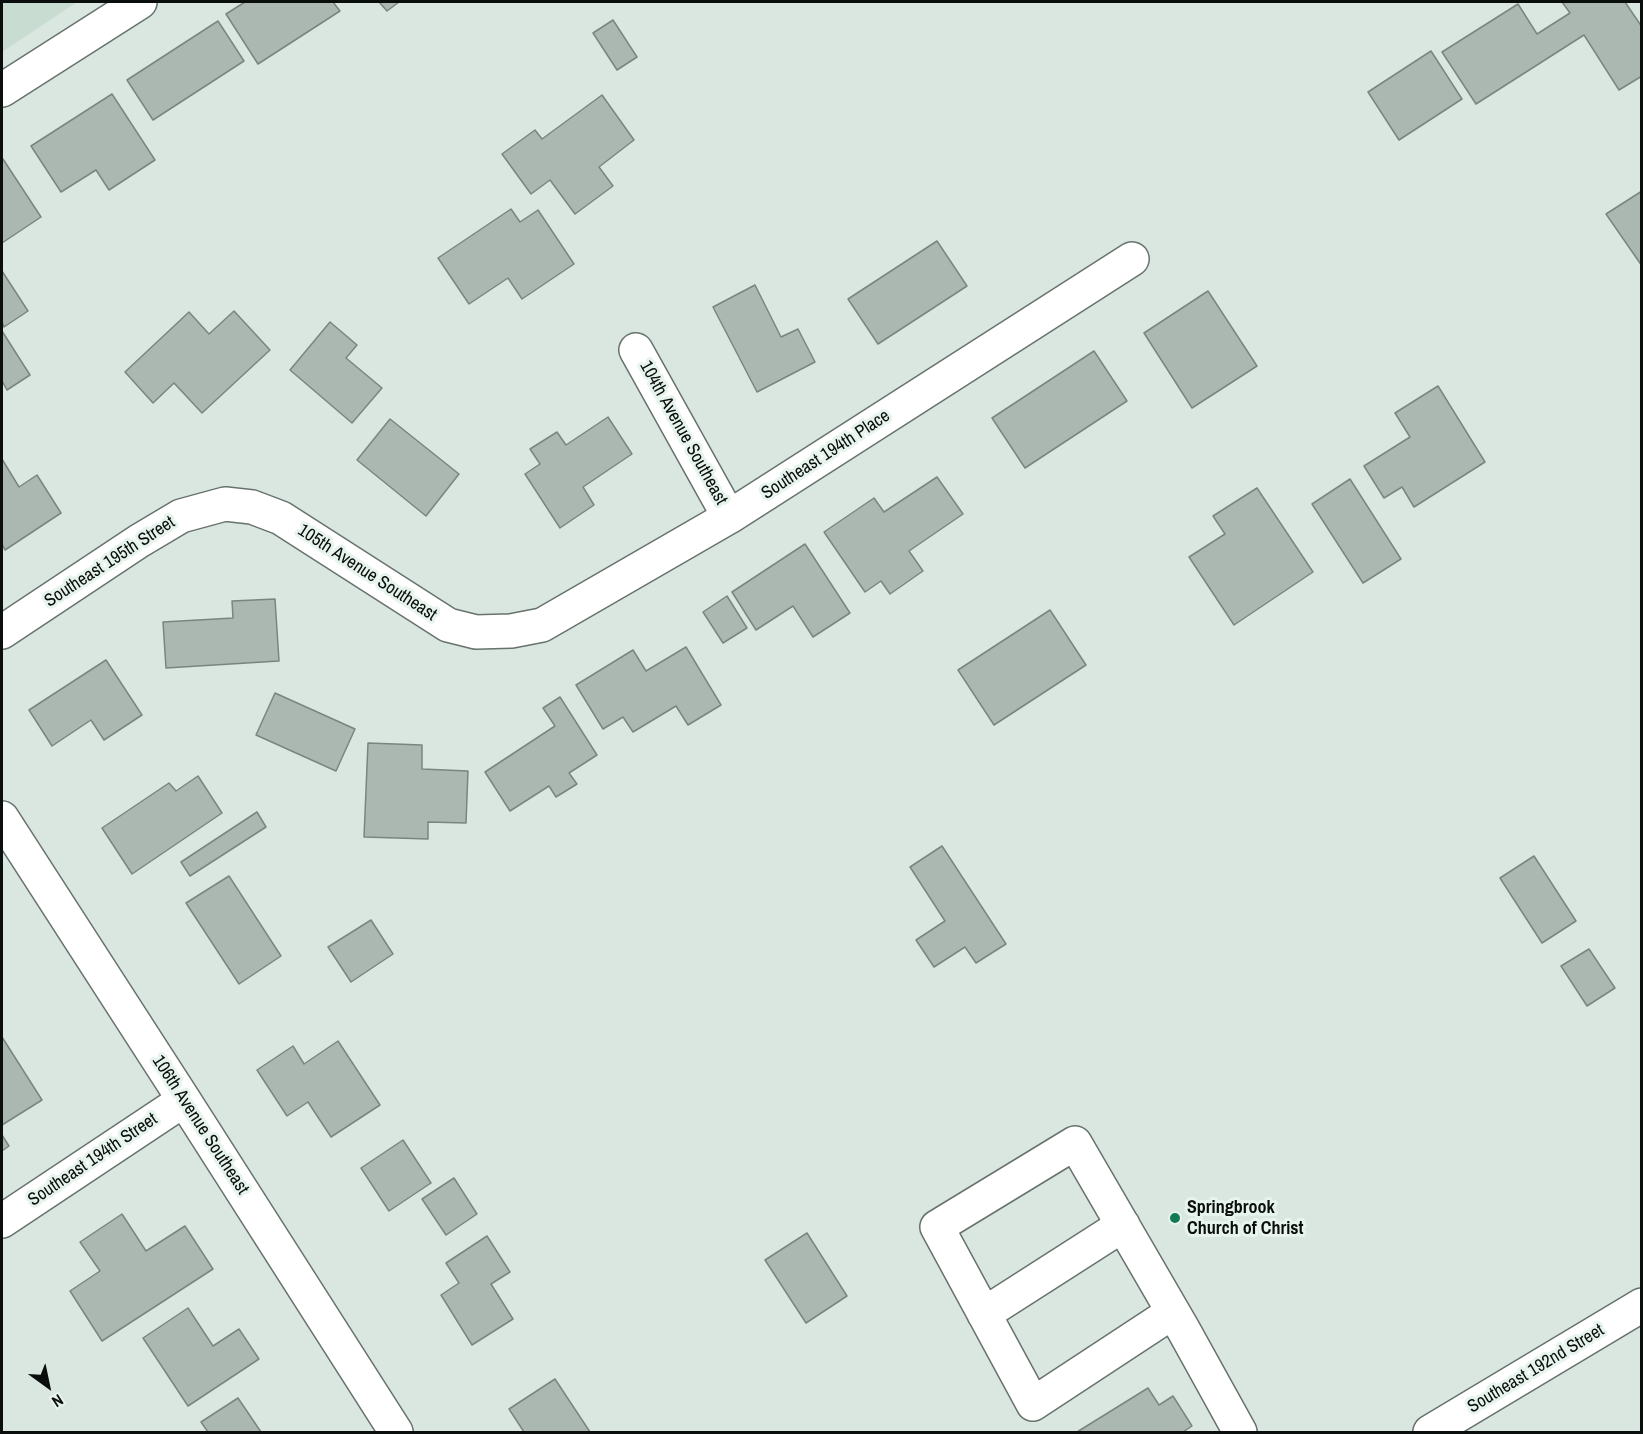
<!DOCTYPE html>
<html>
<head>
<meta charset="utf-8">
<style>
	body { margin:0 }
	#map { position:relative; width:1643px; height:1434px; overflow:hidden; background:#dae7e0; font-family:"Archivo Narrow",sans-serif }
	canvas { display:block }
	.frame { position:absolute; inset:0; border:3px solid #0a0e0c; pointer-events:none }
	.north { position:absolute; left:18px; top:1356px; width:60px; height:60px; -webkit-text-stroke:4px #e7f4ed; paint-order:stroke; rotate:147deg; font-size:16px; font-weight:700; line-height:24px; text-align:center; color:#0a0e0c }
	.north::after { content:''; display:block; margin:auto; width:21px; height:27px; background:#0a0e0c; clip-path:polygon(50% 0,100% 100%,50% 72%,0 100%) }
</style>
</head>
<body>
<div id="map">
<canvas width="1643" height="1434"></canvas>
<div class="frame"></div>
<div class="north">N</div>
</div>
<script>
const c = document.querySelector('canvas').getContext('2d');
c.lineJoin = 'round';
function fill(path, color) {
  c.fillStyle = color;
  c.fill(path, 'evenodd');
}
function stroke(path, color, width, dash) {
  c.strokeStyle = color;
  c.lineWidth = width;
  c.lineCap = dash ? 'butt' : 'round';
  c.setLineDash(dash || []);
  c.stroke(path);
}
function write(font, color, halo, rows, align = 'center') {
  c.font = font + ' "Archivo Narrow",sans-serif';
  c.lineWidth = 6;
  c.setLineDash([]);
  c.textBaseline = 'middle';
  c.strokeStyle = halo;
  c.fillStyle = color;
  for (const [text, x, y, turn = 0] of rows) {
    c.save();
    c.translate(x, y);
    c.rotate((+turn || 0) * Math.PI / 180);
    c.textAlign = isNaN(turn) ? turn : align;
    if (halo) c.strokeText(text, 0, 0);
    c.fillText(text, 0, 0);
    c.restore();
  }
}
fill(new Path2D(`
	M2 2H77L2 52Z`), '#c8dcd2');
const building = new Path2D(`
	M245 2H333L340 11 258 64 226 14Z
	M379 2H399L387 11Z
	M1562 2H1625L1642 27V76L1619 90 1584 35 1476 104 1442 52 1518 4 1537 34 1570 13Z
	M613 20 637 57 617 70 593 33Z
	M218 21 244 61 153 120 127 80Z
	M1431 51 1462 99 1399 140 1368 92Z
	M112 94 155 160 109 190 96 170 61 192 31 146Z
	M602 95 634 140 599 167 613 186 575 214 550 180 531 194 502 154 535 130 542 139Z
	M3 159 41 217 2 243V160Z
	M1642 191V266L1606 214Z
	M511 209 520 222 538 210 574 264 522 299 508 278 469 304 438 258Z
	M937 241 967 286 878 344 848 299Z
	M2 271 28 311 4 327 2 322Z
	M755 285 781 337 798 329 815 362 757 392 713 307Z
	M1208 291 1257 366 1192 408 1144 333Z
	M234 311 270 350 202 413 174 383 153 403 125 372 189 312 209 334Z
	M330 322 357 345 346 358 382 388 352 423 290 370Z
	M2 331 30 375 7 390 2 381Z
	M1094 351 1127 401 1025 468 992 418Z
	M1438 386 1485 462 1414 507 1402 487 1384 498 1364 466 1410 437 1395 413Z
	M608 417 632 454 583 487 594 505 560 528 525 474 540 464 530 449 557 432 566 445Z
	M390 419 459 474 426 516 357 460Z
	M2 459 19 487 37 475 61 513 5 550 2 544Z
	M937 477 963 514 909 551 923 571 890 594 881 581 865 592 824 532 874 498 884 512Z
	M1350 479 1401 559 1363 583 1312 504Z
	M1257 488 1313 572 1234 625 1189 557 1225 534 1213 516Z
	M805 544 850 613 813 637 793 606 756 630 732 592Z
	M727 596 747 628 723 643 703 612Z
	M275 599 279 661 166 668 163 622 233 618 232 601Z
	M1050 610 1086 665 994 725 958 670Z
	M686 647 721 705 688 725 676 706 633 732 623 717 603 729 576 685 633 650 646 671Z
	M106 660 142 715 104 740 91 720 52 746 29 710Z
	M275 693 355 729 336 771 256 735Z
	M560 697 597 755 569 773 577 784 556 797 549 786 510 811 485 772 555 726 543 708Z
	M368 743 422 745V769L468 771 466 823 428 822V839L364 837Z
	M198 776 222 813 132 874 102 828 169 783 176 791Z
	M257 812 266 827 190 876 181 862Z
	M942 846 1006 944 976 963 965 947 934 967 916 940 945 921 910 867Z
	M1534 856 1576 921 1542 943 1500 878Z
	M229 876 281 956 239 984 186 903Z
	M371 920 393 954 351 982 328 947Z
	M1589 949 1615 988 1587 1006 1561 966Z
	M2 1037 42 1100 2 1125Z
	M338 1041 380 1105 331 1137 308 1102 287 1116 257 1070 293 1046 304 1064Z
	M2 1135 9 1146 2 1151Z
	M403 1140 431 1183 389 1211 361 1168Z
	M454 1178 477 1214 446 1235 422 1199Z
	M122 1214 146 1251 185 1226 213 1269 102 1341 70 1291 100 1271 80 1242Z
	M807 1233 847 1296 806 1323 765 1260Z
	M487 1236 510 1272 491 1284 513 1319 472 1345 441 1295 459 1283 446 1263Z
	M188 1308 213 1346 239 1329 259 1359 188 1406 143 1338Z
	M555 1379 590 1432H524L509 1409Z
	M1148 1388 1159 1405 1173 1396 1192 1426 1183 1432H1077Z
	M238 1398 261 1432H208L201 1422Z`);
fill(building, '#abb7b1');
stroke(building, '#7a857f', 1.5);
const minor = new Path2D(`
	M2 90 140 2
	M636 350 729 517
	M2 632 139 541 181 516 225 504 252 507 281 518 448 625 476 632 511 631 542 625 729 517 1132 259
	M2 818 184 1100 396 1432
	M2 1221 184 1100
	M1173 1312 1033 1404 937 1227 1075 1143 1183 1329 1240 1432
	M984 1314 1123 1225
	M1430 1432 1642 1305`);
stroke(minor, '#67726c', 36);
stroke(minor, '#fff', 33);
for (const [x, y, r, color] of [
	[1175,1218,6,"#127b56"]
]) {
  const dot = new Path2D();
  dot.arc(x, y, r, 0, 2 * Math.PI);
  c.fillStyle = color;
  c.fill(dot);
  stroke(dot, '#e7f4ed', 2);
}
write('18px', '#0a0e0c', '#e7f4ed', [
	["104th Avenue Southeast",683,433,61],
	["Southeast 194th Place",826,455,-33],
	["Southeast 195th Street",110,562,-33],
	["105th Avenue Southeast",367,573,33],
	["106th Avenue Southeast",200,1125,57],
	["Southeast 194th Street",93,1160,-34],
	["Southeast 192nd Street",1536,1369,-31]
]);
write('bold 18px', '#0a0e0c', '#e7f4ed', [
	["Springbrook",1187,1208],
	["Church of Christ",1187,1229]
], 'left');
</script>
</body>
</html>
